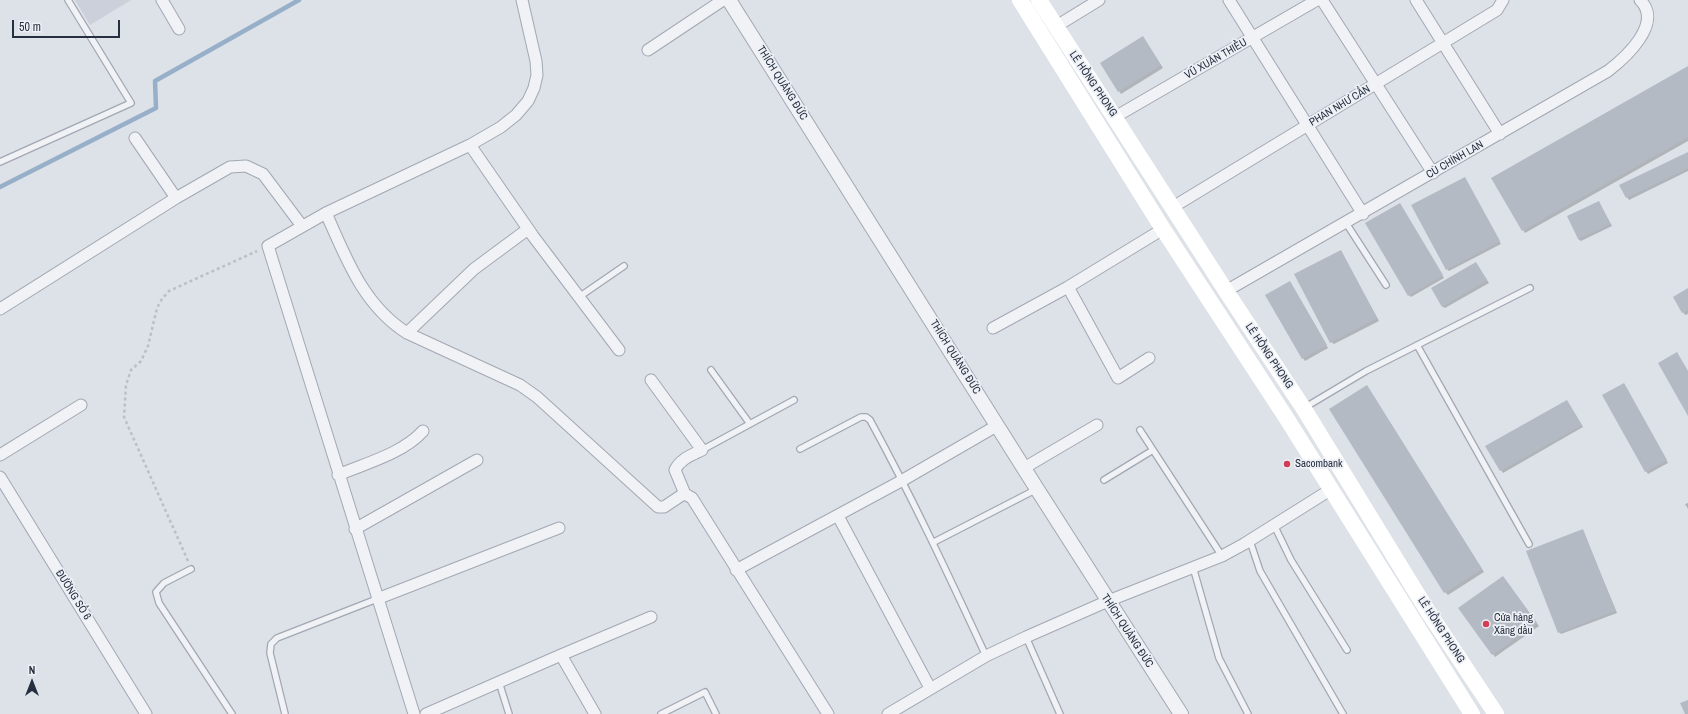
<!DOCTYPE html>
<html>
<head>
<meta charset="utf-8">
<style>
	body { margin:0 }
	#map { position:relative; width:1688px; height:714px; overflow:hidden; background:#dde1e8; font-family:"Archivo Narrow",sans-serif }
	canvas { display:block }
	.north { position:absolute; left:12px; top:662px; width:40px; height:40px; -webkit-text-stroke:3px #edf0f5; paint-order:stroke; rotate:0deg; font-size:11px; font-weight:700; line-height:16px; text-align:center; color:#262f3f }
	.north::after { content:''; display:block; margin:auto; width:14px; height:18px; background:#262f3f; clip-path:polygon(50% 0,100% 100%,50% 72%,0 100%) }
	.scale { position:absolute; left:12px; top:20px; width:108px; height:18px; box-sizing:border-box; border:2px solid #262f3f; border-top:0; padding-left:5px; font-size:12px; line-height:14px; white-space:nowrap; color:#262f3f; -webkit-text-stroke:3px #edf0f5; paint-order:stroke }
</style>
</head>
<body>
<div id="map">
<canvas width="1688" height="714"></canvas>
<div class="north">N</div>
<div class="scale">50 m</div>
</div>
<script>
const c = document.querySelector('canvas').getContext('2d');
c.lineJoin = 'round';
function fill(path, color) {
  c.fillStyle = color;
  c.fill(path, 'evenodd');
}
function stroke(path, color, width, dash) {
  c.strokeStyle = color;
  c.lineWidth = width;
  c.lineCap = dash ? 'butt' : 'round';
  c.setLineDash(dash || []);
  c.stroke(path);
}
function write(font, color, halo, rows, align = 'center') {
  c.font = font + ' "Archivo Narrow",sans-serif';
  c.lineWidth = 3.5;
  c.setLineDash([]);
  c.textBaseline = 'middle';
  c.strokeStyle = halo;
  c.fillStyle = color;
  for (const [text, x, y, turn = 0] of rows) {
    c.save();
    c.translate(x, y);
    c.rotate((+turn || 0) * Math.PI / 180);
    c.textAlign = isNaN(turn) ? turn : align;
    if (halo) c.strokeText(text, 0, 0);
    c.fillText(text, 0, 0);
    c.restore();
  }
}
fill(new Path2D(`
	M75 0H131L90 25Z`), '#cbd0da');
fill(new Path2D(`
	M1145 40 1163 68 1121 94 1101 64Z
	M1688 67V141L1525 233 1492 178Z
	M1688 153V171L1629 200 1627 197Z
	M1465 178 1501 244 1449 271 1447 269Z
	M1599 202 1612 226 1581 241 1578 239Z
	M1400 204 1444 278 1411 297 1409 295Z
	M1341 251 1379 321 1334 344 1331 342Z
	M1476 263 1489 283 1445 308 1442 306Z
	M1290 282 1328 348 1305 361 1303 358Z
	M1688 290V314L1685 315 1674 298Z
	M1367 386 1484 572 1448 595 1445 592Z
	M1626 387 1668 463 1648 474 1646 471Z
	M1567 401 1583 427 1503 473 1501 470Z
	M1688 503V509L1685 504Z
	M1583 530 1617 613 1561 634 1559 632Z
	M1505 579 1539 626 1495 657 1493 654Z`), '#0003');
stroke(new Path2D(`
	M0 187 156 108 155 81 299 0`), '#97afc9', 4.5);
fill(new Path2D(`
	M1143 36 1161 65 1118 92 1100 63Z
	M1688 66V137L1522 231 1491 178Z
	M1688 152V168L1626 198 1619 185Z
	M1465 177 1500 241 1446 270 1411 205Z
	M1599 201 1610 224 1578 239 1567 216Z
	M1400 203 1443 275 1408 296 1365 223Z
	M1341 250 1377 318 1330 343 1294 274Z
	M1476 262 1487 280 1442 307 1431 288Z
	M1290 281 1327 345 1302 359 1265 295Z
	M1688 288V310L1682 313 1673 297Z
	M1677 352 1688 371V416L1658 363Z
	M1624 383 1667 460 1645 472 1602 395Z
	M1367 385 1482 569 1444 593 1329 409Z
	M1567 400 1582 425 1500 471 1485 446Z
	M1583 529 1615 611 1558 633 1526 551Z
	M1503 576 1537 623 1492 655 1458 608Z
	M1688 700V714H1685L1680 703Z`), '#b4bac4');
const service = new Path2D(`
	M0 162 131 103 68 0
	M1346 223 1386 285
	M579 297 624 266
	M1417 345 1529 544
	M711 370 750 424
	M1304 408 1366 371 1530 288
	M1140 430 1222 556
	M800 449 861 417H866L870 420C912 497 949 576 986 656
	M702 450 794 400
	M1104 480 1153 450
	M1274 525 1291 560 1347 650
	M1250 541 1260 571 1343 714
	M934 542 1037 489
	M1193 567 1219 658 1248 714
	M191 569 164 583 156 592 159 603 232 714
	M1026 637 1060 714
	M499 682 509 714
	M285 714 270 653 271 644 277 638 377 599
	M661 714 705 692 716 714`);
const minor = new Path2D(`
	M162 0 179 29
	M1229 0 1363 214
	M1322 0 1433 173
	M1416 0 1500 134
	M1055 27 1099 0
	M648 50 723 0
	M1115 117 1317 0
	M135 138 176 198
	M470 145 533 236 619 350
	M1173 207 1497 10 1503 0
	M326 213C346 258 363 305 407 333L520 385 537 397 658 507H664L682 495 685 494 692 498 828 714
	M1226 291 1608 71C1625 58 1664 23 1640 0
	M0 309 176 198 230 167 246 166 263 174 302 226
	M993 328 1068 287
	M407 333 474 269 528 229
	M1149 358 1118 378 1068 287 1163 229
	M651 380 702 450C692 455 680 459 675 470L685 494
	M0 455 81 405
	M1024 468 1097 425
	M338 475C366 463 402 454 423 431
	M0 477 146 714
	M838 516 930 688
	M355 529 477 460
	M736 570 903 480 998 425
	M377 599 559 528
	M561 655 651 617
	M414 714 268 246 326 213 470 145 501 127 516 115 528 101 534 88 537 75 536 61 522 0
	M426 714 561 655 595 714
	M888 714 986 656 1026 637 1108 601 1222 556 1244 544 1330 490`);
const tertiary = new Path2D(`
	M729 0 1037 489 1181 714`);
stroke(service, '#a2a8b2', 8);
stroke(minor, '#a2a8b2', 13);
stroke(tertiary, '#a2a8b2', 16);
stroke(new Path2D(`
	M188 561 124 417 126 385 131 370 141 361 148 346 157 308 162 299 169 291 257 251`), '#bbbfc6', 2.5, [3, 3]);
stroke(service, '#f0f2f6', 5.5);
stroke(minor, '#f0f2f6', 11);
stroke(tertiary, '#f0f2f6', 14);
stroke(new Path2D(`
	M1020 0 1163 229 1287 419 1472 714
	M1039 0 1226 291 1304 409 1427 610 1496 714`), '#fff', 16);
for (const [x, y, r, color] of [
	[1287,464,4,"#d13e54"],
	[1486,624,4,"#d13e54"]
]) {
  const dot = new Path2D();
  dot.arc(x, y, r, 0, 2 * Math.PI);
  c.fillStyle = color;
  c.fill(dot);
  stroke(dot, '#edf0f5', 1.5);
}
write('11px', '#262f3f', '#edf0f5', [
	["VŨ XUÂN THIỀU",1216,59,-30],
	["THÍCH QUẢNG ĐỨC",782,83,58],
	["LÊ HỒNG PHONG",1093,84,56],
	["PHAN NHƯ CẨN",1340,106,-31],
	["CÙ CHÍNH LAN",1455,160,-30],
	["LÊ HỒNG PHONG",1269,356,56],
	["THÍCH QUẢNG ĐỨC",955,357,58],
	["ĐƯỜNG SỐ 6",73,595,58],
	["LÊ HỒNG PHONG",1441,630,57],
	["THÍCH QUẢNG ĐỨC",1127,631,57]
]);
write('11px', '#262f3f', '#edf0f5', [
	["Sacombank",1295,464],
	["Cửa hàng",1494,618],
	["Xăng dầu",1494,631]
], 'left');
</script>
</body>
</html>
